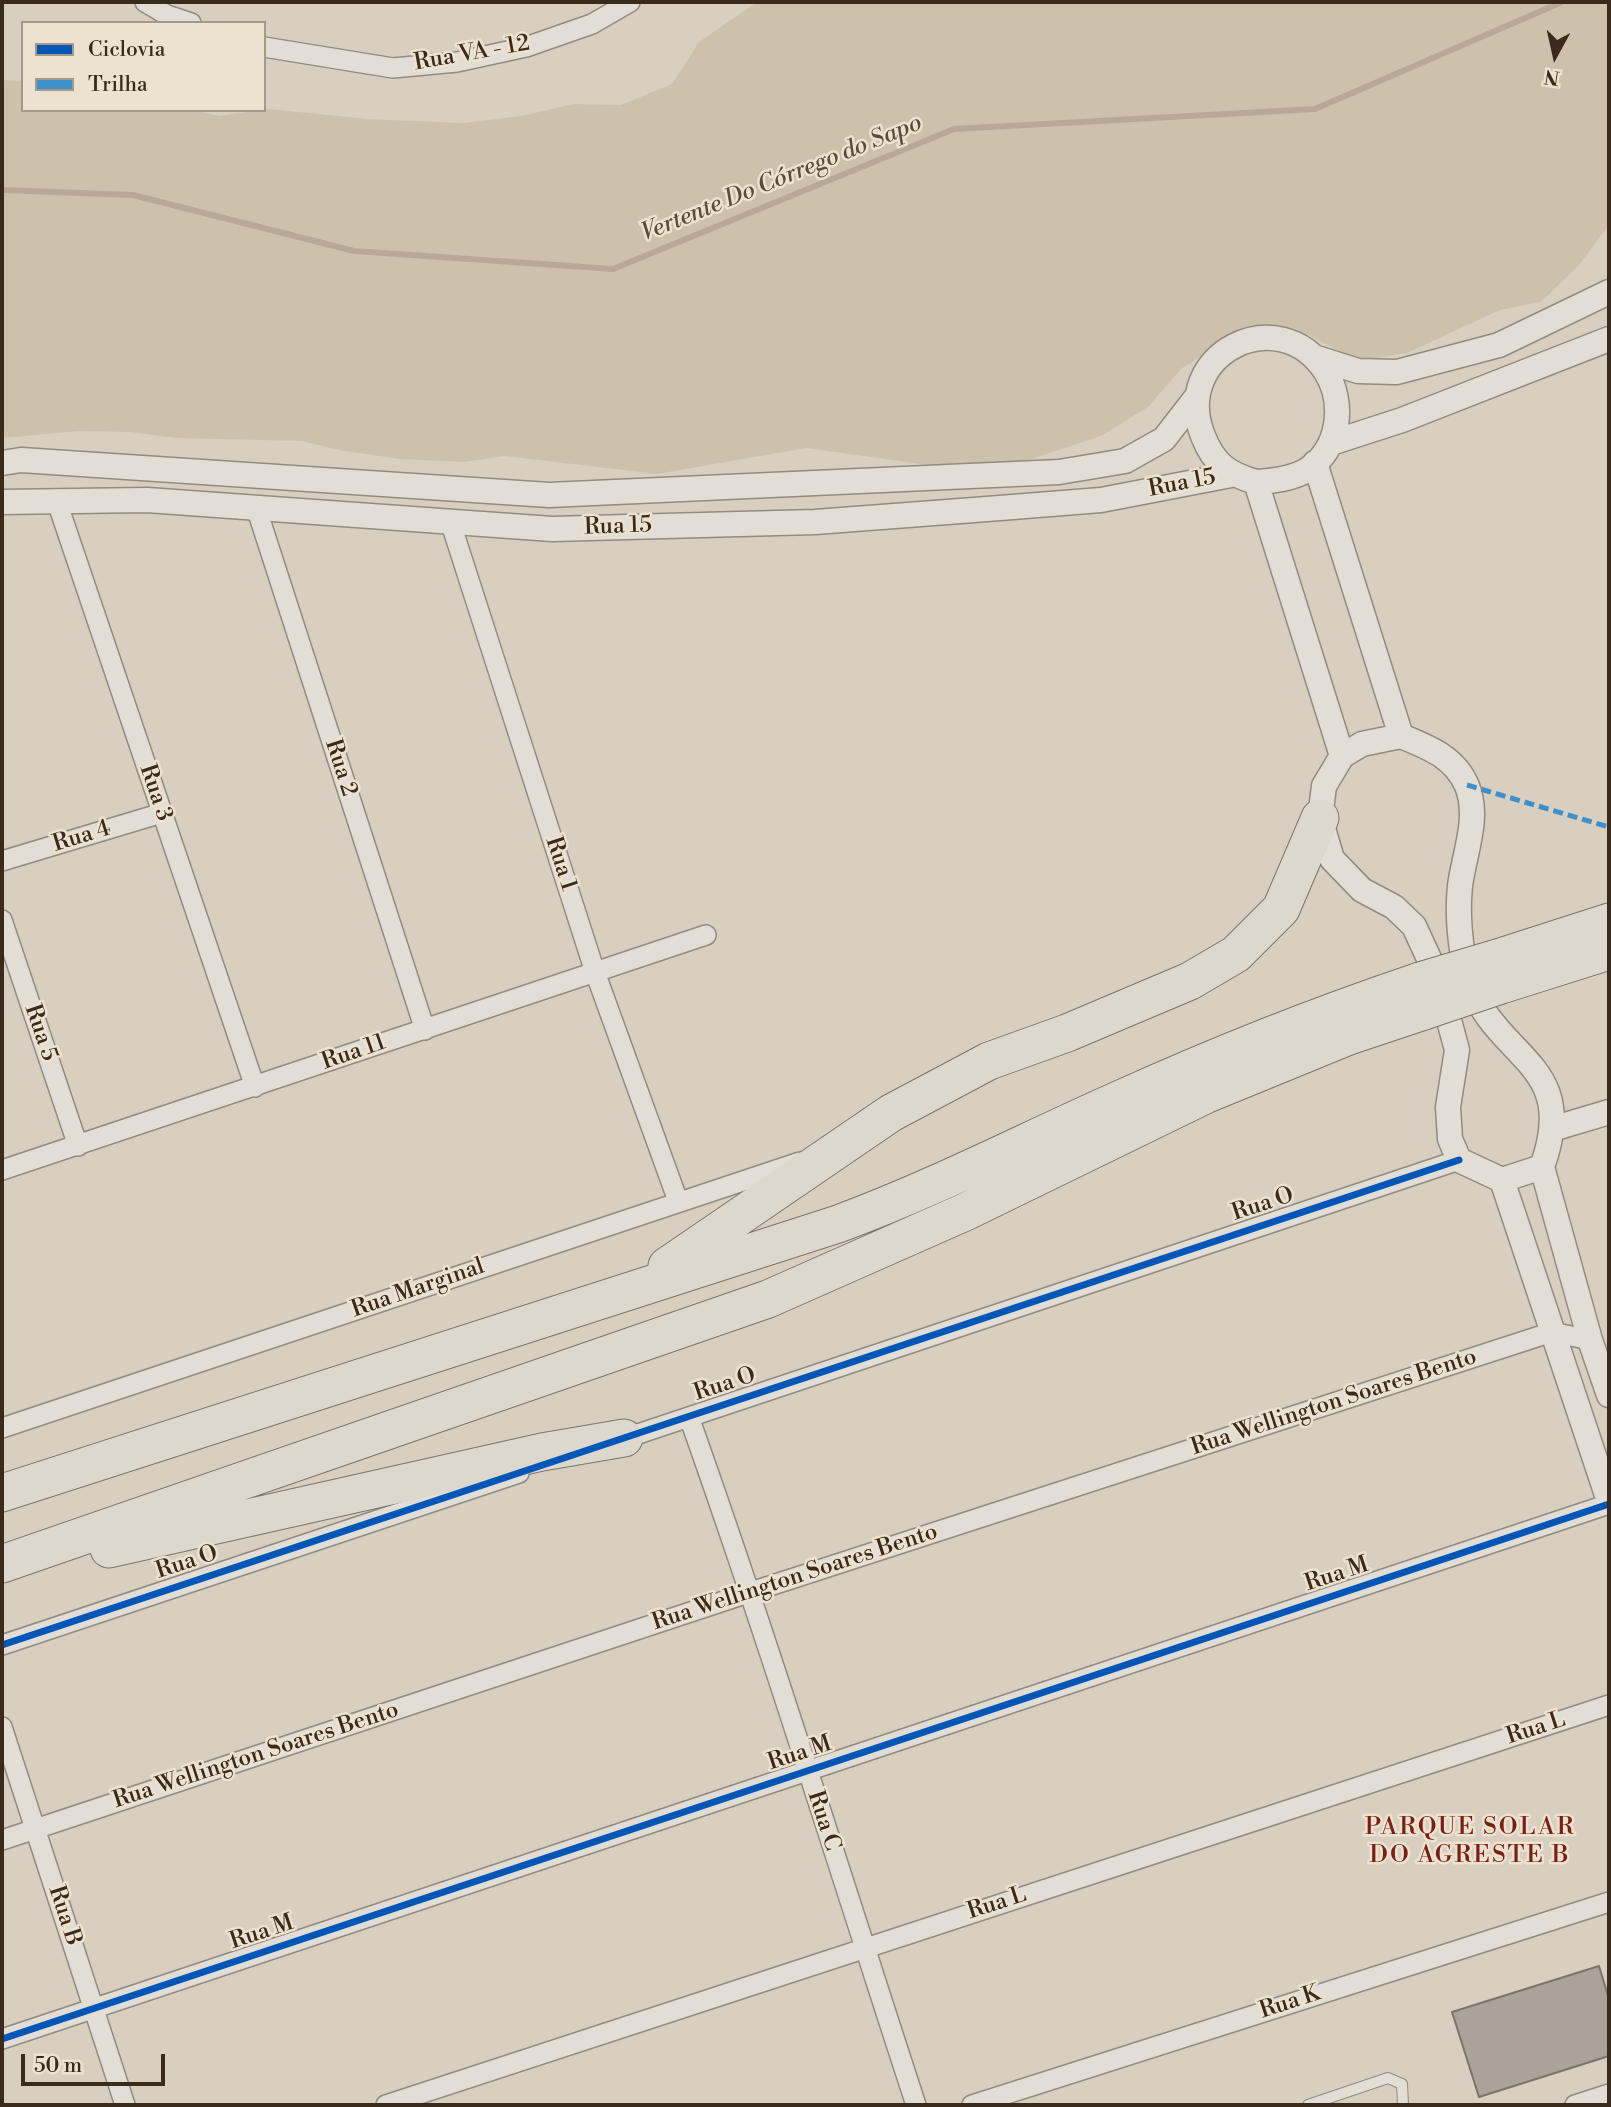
<!DOCTYPE html>
<html>
<head>
<meta charset="utf-8">
<style>
	body { margin:0 }
	#map { position:relative; width:1611px; height:2107px; overflow:hidden; background:#d8cfc0; font-family:"Libre Bodoni",serif }
	canvas { display:block }
	.frame { position:absolute; inset:0; border:4px solid #392a1c; pointer-events:none }
	.legend { position:absolute; left:21px; top:21px; width:245px; height:91px; box-sizing:border-box; background:#ede2d0; border:2px solid #a59888; margin:0; padding:9px 12px; list-style:none; font-size:21px; color:#392a1c }
	.legend li { display:flex; align-items:center; gap:14px; height:35px }
	.legend b { width:35px; border:2px solid #a59888 }
	.north { position:absolute; left:1520px; top:21px; width:70px; height:70px; -webkit-text-stroke:5px #ede2d0; paint-order:stroke; rotate:188deg; font-size:19px; font-weight:700; line-height:28px; text-align:center; color:#392a1c }
	.north::after { content:''; display:block; margin:auto; width:24px; height:32px; background:#392a1c; clip-path:polygon(50% 0,100% 100%,50% 72%,0 100%) }
	.scale { position:absolute; left:21px; top:2054px; width:144px; height:32px; box-sizing:border-box; border:4px solid #392a1c; border-top:0; padding-left:9px; font-size:21px; line-height:24px; white-space:nowrap; color:#392a1c; -webkit-text-stroke:5px #ede2d0; paint-order:stroke }
</style>
</head>
<body>
<div id="map">
<canvas width="1611" height="2107"></canvas>
<div class="frame"></div>
<ul class="legend">
<li><b style="height:9px;background:#0057b8"></b>Ciclovia</li>
<li><b style="height:9px;background:#3e90ca"></b>Trilha</li>
</ul>
<div class="north">N</div>
<div class="scale">50 m</div>
</div>
<script>
const c = document.querySelector('canvas').getContext('2d');
c.lineJoin = 'round';
function fill(path, color) {
  c.fillStyle = color;
  c.fill(path, 'evenodd');
}
function stroke(path, color, width, dash) {
  c.strokeStyle = color;
  c.lineWidth = width;
  c.lineCap = dash ? 'butt' : 'round';
  c.setLineDash(dash || []);
  c.stroke(path);
}
function write(font, color, halo, rows, align = 'center') {
  c.font = font + ' "Libre Bodoni",serif';
  c.lineWidth = 5;
  c.setLineDash([]);
  c.textBaseline = 'middle';
  c.strokeStyle = halo;
  c.fillStyle = color;
  for (const [text, x, y, turn = 0] of rows) {
    c.save();
    c.translate(x, y);
    c.rotate((+turn || 0) * Math.PI / 180);
    c.textAlign = isNaN(turn) ? turn : align;
    if (halo) c.strokeText(text, 0, 0);
    c.fillText(text, 0, 0);
    c.restore();
  }
}
fill(new Path2D(`
	M757 2H1609V225L1579 265 1541 302 1500 310 1407 353 1358 361 1295 328 1239 334 1182 368 1148 407 1101 436 1016 464 964 470 806 448 657 474 505 456 464 462 400 459 339 450 302 441 177 438 130 432 80 431 2 438V80L23 81V110H193L219 116 269 109 367 119 463 123 522 116 573 104 621 105 672 84 699 42Z`), '#cec1ac');
stroke(new Path2D(`
	M2 190 133 195 354 251 613 269 954 129 1315 109 1562 2`), '#b7a995', 6);
const building = new Path2D(`
	M1599 1966 1609 1999V2056L1479 2097 1452 2012Z`);
fill(building, '#aaa398');
stroke(building, '#7c746b', 2);
const service = new Path2D(`
	M1308 2105 1388 2078 1402 2084 1403 2105`);
const minor = new Path2D(`
	M145 2 167 15 191 23
	M264 47 393 68 457 62 526 47 592 24 630 2
	M56 499 255 1087
	M256 507 425 1030
	M451 524 595 972 678 1201
	M2 861 162 813
	M2 920 78 1146
	M2 1170 706 935
	M689 1417C770 1645 841 1876 916 2105
	M2 1428 800 1162
	M617 1441 1459 1160
	M2 1645 519 1473
	M2 1727 125 2105
	M2 1840 751 1592 1552 1332 1590 1340
	M2 2039 1609 1504
	M386 2105 1609 1705
	M972 2105 1609 1902
	M1575 2105 1609 2094`);
const tertiary = new Path2D(`
	M1317 358 1358 371 1397 372 1499 345 1609 292
	M1331 443 1402 420 1609 339
	M2 463 21 460 549 495 1059 472 1125 461 1164 439 1195 399
	M1315 463 1401 736C1428 747 1455 757 1467 786 1480 818 1464 854 1460 886 1457 914 1460 950 1468 977 1494 1061 1581 1060 1542 1167L1502 1180 1459 1160 1450 1139 1448 1107 1457 1050 1437 976 1414 926 1394 907 1362 890 1332 859 1320 818 1324 786 1342 756 1362 744 1401 736
	M1256 482C1273 481 1292 479 1307 470 1340 449 1345 403 1326 372 1279 299 1170 354 1203 436 1214 464 1228 474 1256 482L1342 756
	M2 502 147 500 552 529 815 522 987 509 1101 500 1231 475
	M1552 1129 1609 1112
	M1542 1167 1590 1340 1609 1395
	M1502 1180 1609 1501`);
const motorway = new Path2D(`
	M1494 959 1609 922
	M1501 985 1609 951
	M667 1266 891 1113 989 1061 1067 1033 1190 981 1236 954 1281 909 1320 818
	M2 1493 838 1224C933 1189 1022 1143 1114 1102 1213 1057 1316 1016 1420 981
	M109 1549 542 1452 624 1438
	M2 1564 768 1299 965 1212 1205 1095 1349 1036 1424 1011`);
stroke(service, '#928b81', 12);
stroke(minor, '#928b81', 22);
stroke(tertiary, '#928b81', 27);
stroke(motorway, '#7c746b', 39);
stroke(service, '#e2ddd5', 10);
stroke(minor, '#e2ddd5', 19);
stroke(tertiary, '#e2ddd5', 24);
stroke(motorway, '#ddd8ce', 37);
const motorwayBridge = new Path2D(`
	M1420 981 1494 959
	M1424 1011 1501 985`);
stroke(motorwayBridge, '#7c746b', 39, []);
stroke(motorwayBridge, '#ddd8ce', 37);
stroke(new Path2D(`
	M1467 785 1609 827`), '#3e90ca', 5, [10, 5]);
stroke(new Path2D(`
	M2 1645 1459 1160
	M2 2039 1609 1504`), '#0057b8', 7);
write('23px', '#392a1c', '#ede2d0', [
	["Rua VA - 12",472,54,-10],
	["Rua 15",1182,484,-11],
	["Rua 15",618,527,-2],
	["Rua 2",340,768,72],
	["Rua 3",155,793,71],
	["Rua 4",82,837,-17],
	["Rua 1",560,864,72],
	["Rua 5",40,1033,71],
	["Rua 11",354,1053,-19],
	["Rua O",1263,1205,-18],
	["Rua Marginal",418,1289,-19],
	["Rua O",725,1385,-18],
	["Rua Wellington Soares Bento",1334,1403,-18],
	["Rua O",187,1563,-18],
	["Rua M",1337,1575,-18],
	["Rua Wellington Soares Bento",795,1578,-18],
	["Rua L",1536,1729,-18],
	["Rua M",800,1754,-18],
	["Rua Wellington Soares Bento",256,1756,-18],
	["Rua C",823,1821,72],
	["Rua L",997,1904,-18],
	["Rua B",64,1916,72],
	["Rua M",262,1933,-18],
	["Rua K",1290,2003,-18]
]);
write('italic 24px', '#5b4b3b', '#ede2d0', [
	["Vertente Do Córrego do Sapo",782,179,-22]
]);
c.letterSpacing = '2px';
write('24px', '#7a1f14', '#ede2d0', [
	["PARQUE SOLAR",1470,1828],
	["DO AGRESTE B",1470,1856]
]);
c.letterSpacing = '0px';
</script>
</body>
</html>
